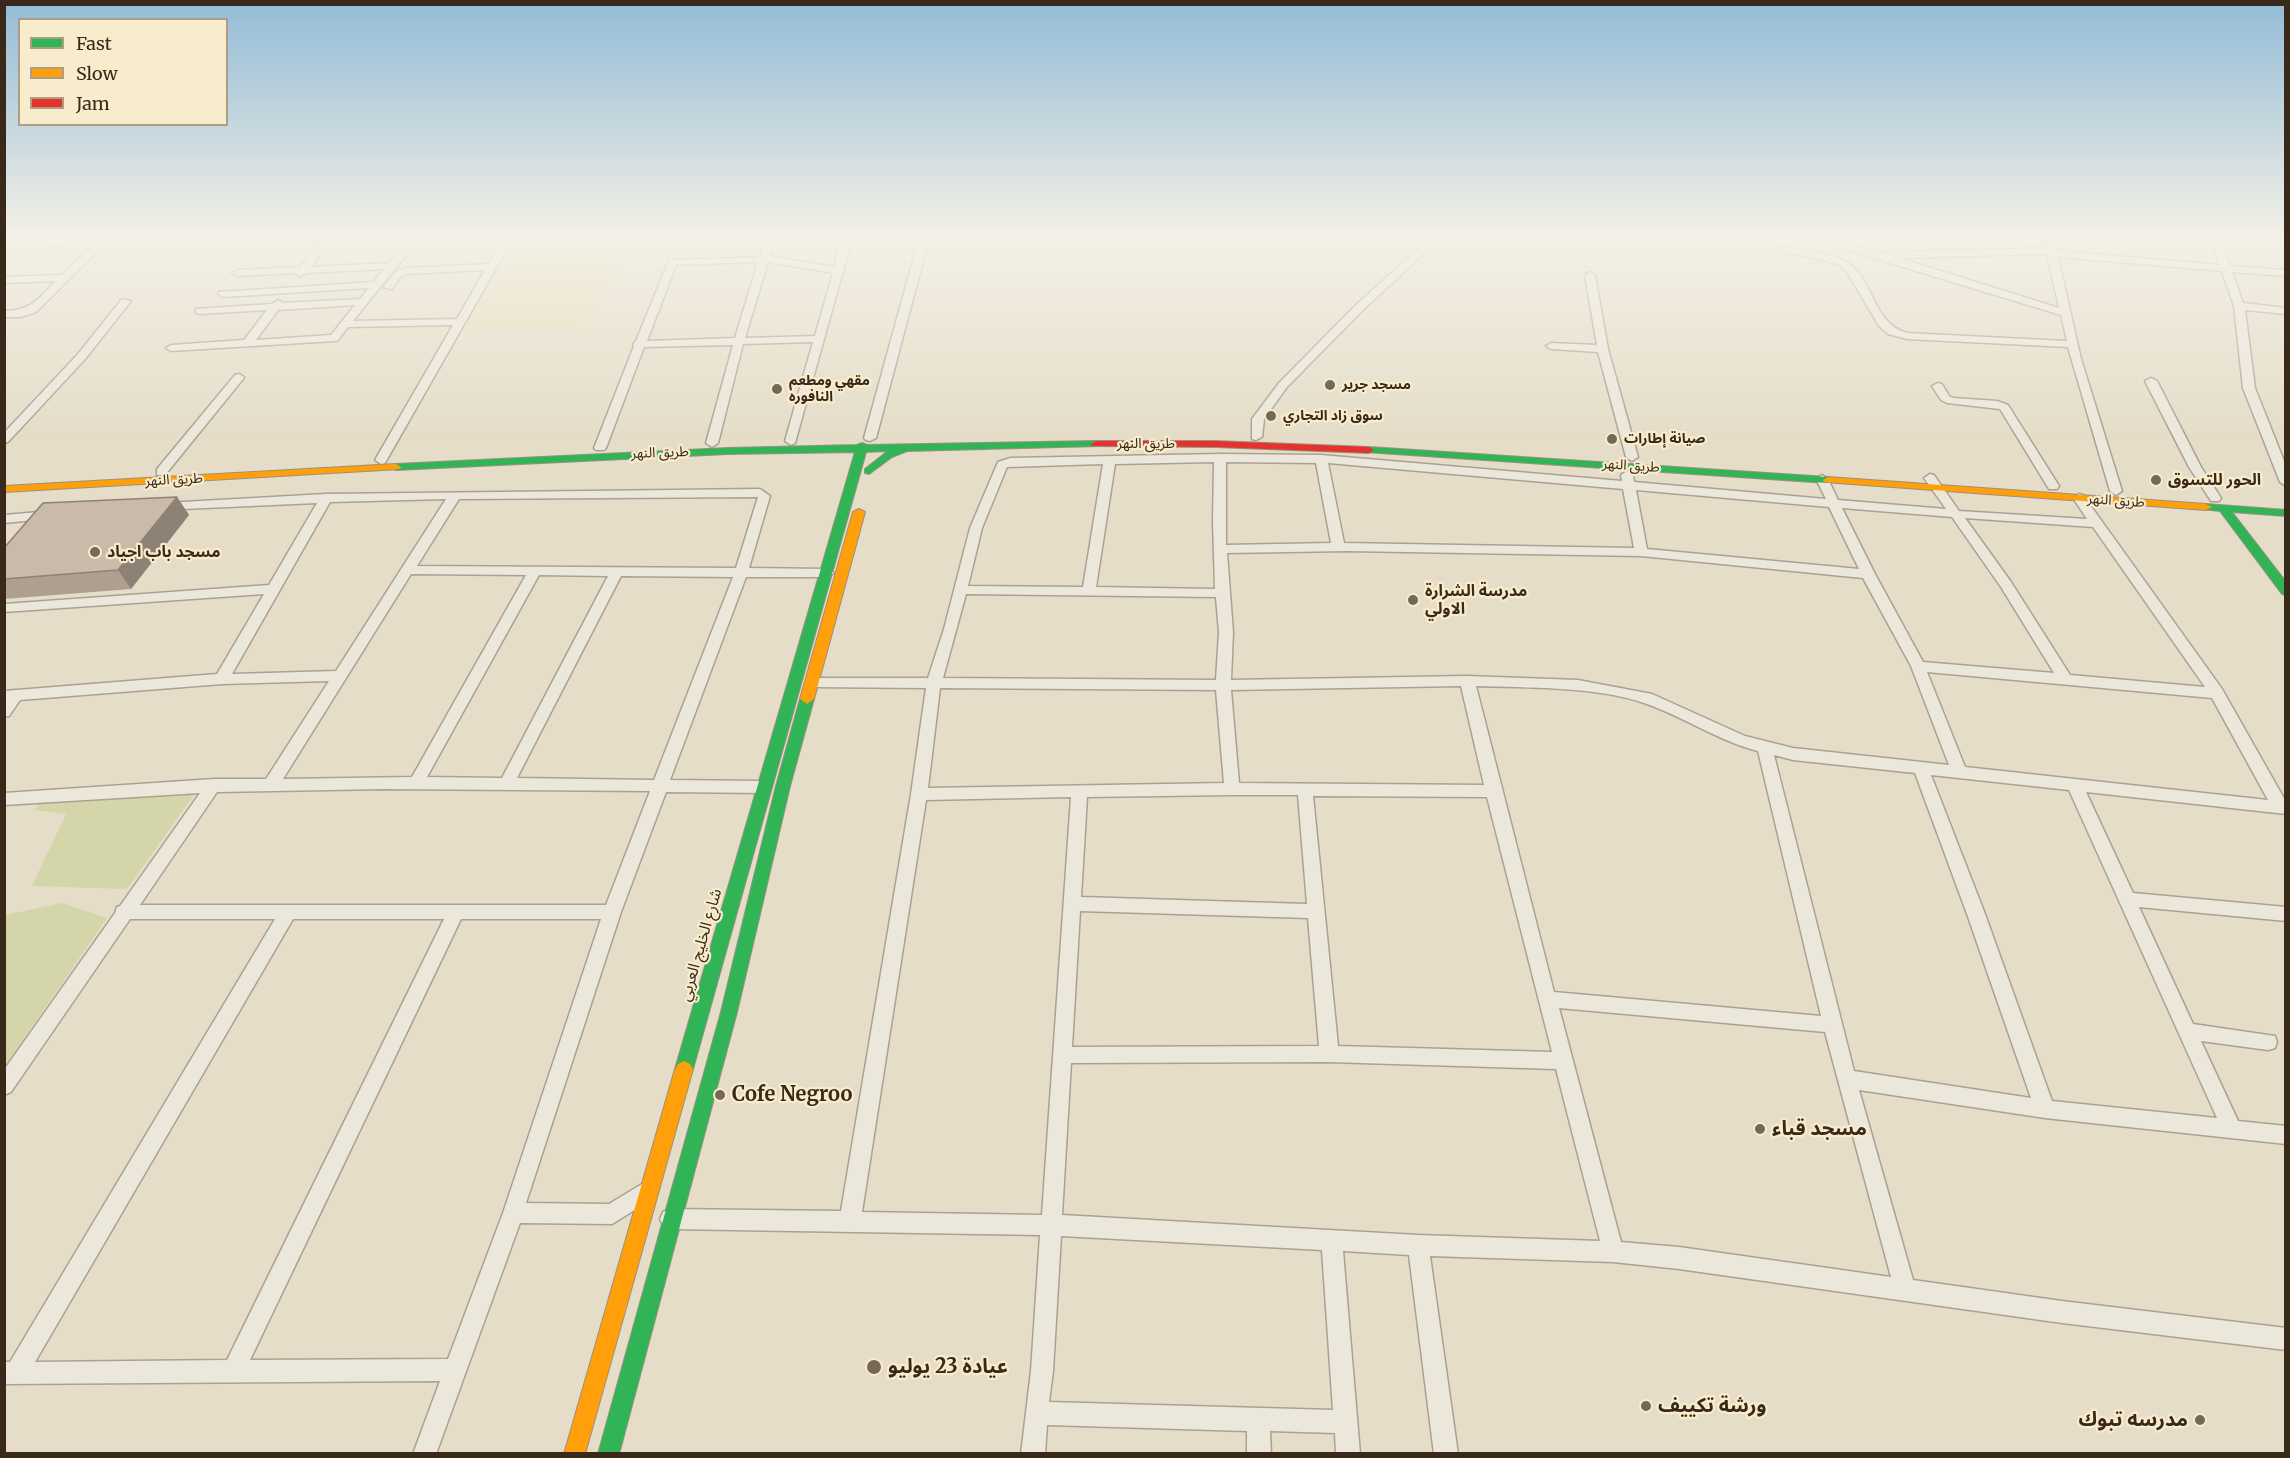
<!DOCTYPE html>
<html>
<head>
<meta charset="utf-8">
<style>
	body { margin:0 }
	#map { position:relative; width:2290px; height:1458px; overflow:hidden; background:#e5ddc8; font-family:Merriweather,serif }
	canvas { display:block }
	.frame { position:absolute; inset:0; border:6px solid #38291b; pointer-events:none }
	.legend { position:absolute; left:18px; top:18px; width:210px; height:108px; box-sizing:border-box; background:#f8eccc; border:2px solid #ab9e85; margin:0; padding:8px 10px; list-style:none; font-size:18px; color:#38291b }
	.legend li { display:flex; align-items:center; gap:12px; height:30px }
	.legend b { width:30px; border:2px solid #ab9e85 }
</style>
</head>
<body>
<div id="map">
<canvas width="2290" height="1458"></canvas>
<div class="frame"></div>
<ul class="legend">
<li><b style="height:8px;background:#30b455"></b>Fast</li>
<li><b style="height:8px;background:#ff9f0a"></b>Slow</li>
<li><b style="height:8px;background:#e5322d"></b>Jam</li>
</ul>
</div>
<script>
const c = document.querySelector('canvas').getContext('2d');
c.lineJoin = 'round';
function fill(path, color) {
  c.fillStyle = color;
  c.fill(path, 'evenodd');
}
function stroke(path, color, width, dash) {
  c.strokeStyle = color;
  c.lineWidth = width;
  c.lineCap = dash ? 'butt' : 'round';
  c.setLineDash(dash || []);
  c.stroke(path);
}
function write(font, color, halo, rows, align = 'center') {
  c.font = font + ' Merriweather,"Noto Sans Arabic",serif';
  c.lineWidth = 4.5;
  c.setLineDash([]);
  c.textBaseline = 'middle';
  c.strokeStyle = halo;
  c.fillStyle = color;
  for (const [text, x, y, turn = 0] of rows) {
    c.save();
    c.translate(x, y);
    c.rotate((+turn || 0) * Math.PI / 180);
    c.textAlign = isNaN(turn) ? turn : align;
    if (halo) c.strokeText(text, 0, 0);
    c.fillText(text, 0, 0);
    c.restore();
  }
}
fill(new Path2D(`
	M519 235H639L587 326 464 330Z`), '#e6ddb7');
fill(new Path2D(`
	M197 790 127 889 32 886 66 814 35 810 44 796Z
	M62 903 107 918 5 1066V915Z`), '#d4d5a9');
const street = new Path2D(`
	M104 235H114L36 312 21 317H4V311C31 311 38 299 56 281L4 283V277L62 275 94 244 4 249V243L100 238Z
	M311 235H370L365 238 331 239 311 267 389 263 412 235H421L420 238 515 235 385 463 381 464 375 460 453 325 348 327 338 340 334 341 171 351 166 348 171 345 244 340 267 310 200 314 196 313V309L272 304 278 300 283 303 360 299 369 288 223 297 218 294 219 292 374 282 384 269 306 273 300 277 296 273 237 276 232 273 237 270 300 267 321 240 259 243 254 240 259 237ZM502 241 488 264 405 268 395 272 383 287 392 289 401 276 407 274 485 270 457 319 353 321 415 244ZM355 305 331 335 256 340 278 310Z
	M767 235H776L769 256 834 267 843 235H853L795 443 791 445 785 441 813 342 743 344 718 443 712 447 706 443 733 345 644 347 606 448 604 450H596L594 448 634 346 633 344 636 341 669 260 760 257ZM758 262 735 338 647 341 676 265ZM768 262 833 273 815 336 745 338Z
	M920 235H930L876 438 870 441 866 440 864 438Z
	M1434 235H1444L1365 308 1287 387 1264 419 1262 437 1256 440 1252 439V419L1279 383 1357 304Z
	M1798 235H1813L1890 255 1895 252 2046 248 2043 235H2052L2056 251 2220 265 2210 235H2219L2230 266 2286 270V276L2232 272 2243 303 2286 308V314L2245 310 2255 388 2286 466V486L2280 482 2243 388 2234 306 2222 271 2058 257 2081 359 2122 491 2116 495 2110 491 2068 347 1907 339 1888 334 1879 326 1847 272 1838 264 1776 249 1781 246C1797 250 1832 253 1845 261 1874 276 1871 323 1907 333L2067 341 2061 315ZM2047 254 2059 308 1899 258Z
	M1590 272 1595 275 1608 349 1638 457 1632 461 1626 457 1598 352 1551 349 1546 346 1551 343 1597 345 1585 275Z
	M122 299 131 301 86 358 8 442 4 443V433L78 354Z
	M239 374 244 377 243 379 165 475H157V469L235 375Z
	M2151 378 2157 381 2201 467 2221 498 2219 501H2211L2189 467 2145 381Z
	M1938 383 1942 384 1949 396 1953 398 1997 401 2008 405 2059 486 2057 489H2049L2000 409 1947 403 1941 400 1932 386Z
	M1220 454 1321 455 1622 481 1621 475 1627 471 1633 475 1634 482 1826 499 1816 479 1822 475 1828 479 1838 500 1946 509 1924 478 1930 474 1934 475 1959 511 2087 519 2073 498 2079 494 2083 495 2222 689 2286 802V814L2086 792 2133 893 2286 907V921L2139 907 2193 1024 2275 1036 2277 1042 2275 1048 2268 1050 2201 1041 2238 1121 2286 1126V1144L2045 1118 1859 1090 1913 1280 2062 1301 2286 1328V1350L2062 1323 1679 1269 1613 1262 1430 1256 1458 1454H1434L1409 1255 1343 1251 1360 1454H1336L1335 1433 1270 1431 1271 1454H1247V1431L1047 1425 1045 1454H1021L1031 1371 1040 1235 670 1229 663 1226 660 1219 663 1212 670 1209 841 1211 911 794 926 688 814 687 809 686 807 682 809 678H928L944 629 970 528 998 462 1010 458ZM1214 462 1213 522 1215 589 1096 587 1115 464ZM1226 462 1316 463 1331 543 1226 545ZM1328 463 1623 489 1634 548 1344 543ZM1103 464 1083 587 968 586 982 528 1007 467ZM1636 490 1829 507 1859 569 1647 549ZM1842 508 1952 517 2001 587 2054 673 1923 662 1875 574ZM1965 518 2093 527 2205 687 2070 675 2011 582ZM1347 551 1641 556 1863 578 1911 666 1949 765 1793 748 1745 736 1652 694 1578 680 1467 676 1231 680 1233 632 1227 553ZM966 594 1216 597 1219 632 1216 680 943 678ZM1927 672 2212 698 2268 800 1965 767ZM1461 686 1484 785 1239 783 1231 690ZM1476 686C1528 688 1594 686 1644 703 1683 716 1718 741 1758 751L1821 1016 1554 992ZM940 688 1216 690 1224 783 928 788ZM1774 755 1793 760 1915 773 1967 914 2031 1098 1854 1071ZM1931 775 2069 790 2217 1118 2052 1101 1985 914ZM1232 795H1298L1307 904 1081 897 1087 797ZM1313 796 1487 797 1552 1052 1338 1046ZM1071 797 1042 1215 862 1212 926 800ZM1080 911 1308 918 1319 1046 1072 1047ZM1559 1008 1825 1032 1891 1277 1679 1247 1621 1242ZM1329 1062 1556 1069 1600 1241 1418 1235 1062 1215 1071 1063ZM1061 1236 1322 1250 1333 1410 1049 1402 1053 1371Z
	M760 489 770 496 749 568 827 569 834 573 827 577H746L670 780 763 781 769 783 771 787 769 791 763 793 666 792 621 912 526 1203 609 1204 647 1181 654 1184 657 1191 654 1198 612 1224 520 1223 436 1454H413L440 1381 4 1384V1362H10L275 919H130L11 1092 4 1095V1070L115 913 117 907 120 906 200 793 4 805V793L214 779H266L329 681 222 684 20 700 9 716 4 717V691L217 674 264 594 4 612V604L269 585 317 503 161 510 159 507 165 503 326 494ZM758 497 736 568 417 566 459 499ZM446 499 336 671 232 674 330 502ZM411 574 526 575 412 777 283 779ZM539 575 608 576 502 778 427 777ZM621 576 733 577 654 780 517 778ZM384 789 650 791 606 905H140L217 792ZM293 919H444L227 1360 35 1362ZM461 919H601L503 1213 448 1359 250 1360Z
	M51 511 57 515 55 518 4 523V515Z`);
const fast = new Path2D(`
	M1096 441 1101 444 1100 446 907 451 892 457 869 474 865 473V469L888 451 866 452 693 1069 690 1074 684 1077 678 1074 675 1069 855 452 728 454 396 470 391 467 396 464 728 448 857 445 862 443 867 445Z
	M1369 447 1828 477 1833 480 1828 483 1365 452 1364 450Z
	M2206 504 2286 510V516L2232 512 2286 582V595L2282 594 2220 511 2202 509V505Z
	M807 694 814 699 790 786 737 1012 619 1454H598L721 1012 776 786 800 699Z`);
const slow = new Path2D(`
	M396 464 401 467 400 469 4 492V486Z
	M1828 477 2206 504 2212 507 2206 510 1824 482 1823 480Z
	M859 509 865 512 814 699 807 704 800 699 853 512Z
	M684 1061 690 1064 693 1069 585 1454H564L675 1069 678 1064Z`);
const jam = new Path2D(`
	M1096 441H1215L1369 447 1374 450 1369 453 1215 447 1092 446 1091 444Z`);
stroke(street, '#aaa192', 3);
stroke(fast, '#999182', 2);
stroke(slow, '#999182', 2);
stroke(jam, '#999182', 2);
fill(street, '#ece7db');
fill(fast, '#30b455');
fill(slow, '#ff9f0a');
fill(jam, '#e5322d');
fill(new Path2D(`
	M177 497 189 515 131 589 4 599V548Z`), '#ada091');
fill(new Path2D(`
	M177 497 189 515 131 589 118 570Z`), '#8d8276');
const building = new Path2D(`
	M177 497 118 570 4 579V548L43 503Z`);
fill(building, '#c9baa9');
stroke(building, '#8d8276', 1.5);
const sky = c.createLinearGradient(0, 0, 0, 439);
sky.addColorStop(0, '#93bcd7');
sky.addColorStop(0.54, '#f3f0e6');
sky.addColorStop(1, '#f3f0e600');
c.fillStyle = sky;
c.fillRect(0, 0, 2290, 439);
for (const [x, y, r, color] of [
	[1330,385,6,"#756858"],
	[777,389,6,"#756858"],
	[1271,416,6,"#756858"],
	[1612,439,6,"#756858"],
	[2156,480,6,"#756858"],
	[95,552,6,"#756858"],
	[1413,600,6,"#756858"],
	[720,1095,6,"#756858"],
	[1760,1129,6,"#756858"],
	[874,1367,8,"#756858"],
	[1646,1406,6,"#756858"],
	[2200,1420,6,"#756858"]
]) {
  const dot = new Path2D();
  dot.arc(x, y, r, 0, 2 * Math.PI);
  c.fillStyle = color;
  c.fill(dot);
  stroke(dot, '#f8eccc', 2);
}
write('bold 14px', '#38291b', '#f8eccc', [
	["مقهي ومطعم",789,381],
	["النافوره",789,397],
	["مسجد جرير",1342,385],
	["سوق زاد التجاري",1283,416],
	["صيانة إطارات",1624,439]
], 'left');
write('14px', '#38291b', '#f8eccc', [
	["طريق النهر",1146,444],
	["طريق النهر",660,453,-2],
	["طريق النهر",1631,466,4],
	["طريق النهر",174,480,-3],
	["طريق النهر",2116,501,4]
]);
write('bold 16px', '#38291b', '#f8eccc', [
	["الحور للتسوق",2168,480],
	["مسجد باب اجياد",107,552],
	["مدرسة الشرارة",1425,591],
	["الاولي",1425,609]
], 'left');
write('16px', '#38291b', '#f8eccc', [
	["شارع الخليج العربي",701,945,-74]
]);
write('bold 20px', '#38291b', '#f8eccc', [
	["Cofe Negroo",732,1095],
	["مسجد قباء",1772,1129],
	["عيادة 23 يوليو",888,1367],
	["ورشة تكييف",1658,1406],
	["مدرسه تبوك",2188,1420,"right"]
], 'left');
</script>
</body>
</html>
